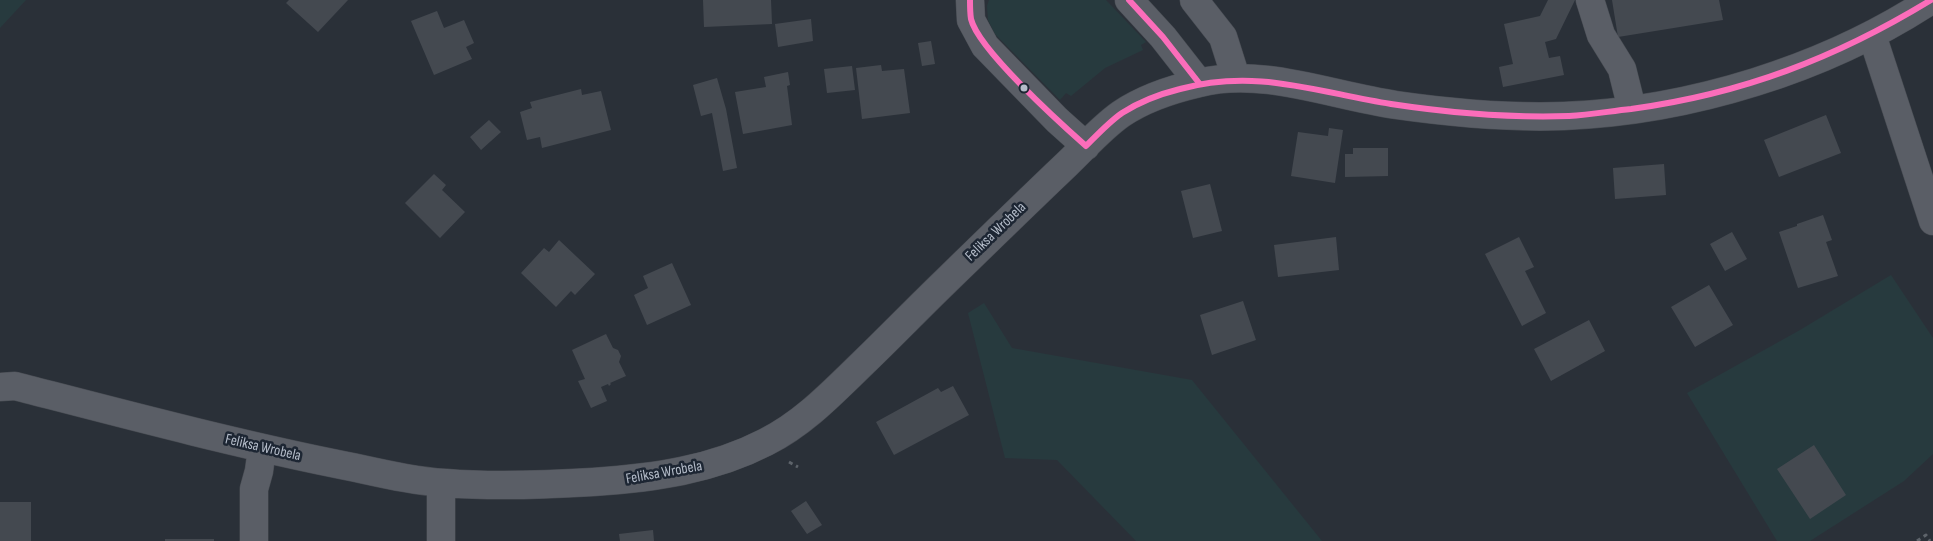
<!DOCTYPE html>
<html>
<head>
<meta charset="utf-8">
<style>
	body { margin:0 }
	canvas { display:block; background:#2a3038 }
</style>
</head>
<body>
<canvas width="1933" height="541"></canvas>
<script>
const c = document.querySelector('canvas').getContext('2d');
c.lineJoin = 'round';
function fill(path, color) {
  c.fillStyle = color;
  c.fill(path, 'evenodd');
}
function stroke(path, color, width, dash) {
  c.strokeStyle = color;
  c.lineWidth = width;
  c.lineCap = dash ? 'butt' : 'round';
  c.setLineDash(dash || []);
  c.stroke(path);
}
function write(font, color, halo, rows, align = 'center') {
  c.font = font + ' "Sofia Sans Condensed",sans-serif';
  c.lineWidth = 5;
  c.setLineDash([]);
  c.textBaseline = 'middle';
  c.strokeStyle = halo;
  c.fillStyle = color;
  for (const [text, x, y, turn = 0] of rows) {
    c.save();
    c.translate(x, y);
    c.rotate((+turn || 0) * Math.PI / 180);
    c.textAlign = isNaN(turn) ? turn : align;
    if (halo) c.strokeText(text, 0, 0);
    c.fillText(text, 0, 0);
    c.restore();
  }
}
fill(new Path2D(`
	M0 0H26L0 28Z
	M989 0H1106L1146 42 1141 45 1143 50 1105 68 1071 96 1066 93 1060 100 995 34 988 20 987 6Z
	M1891 275 1933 338V454L1904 481 1810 541H1777L1687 393 1800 330Z
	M984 303 1012 348 1192 380 1322 541H1136L1057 460 1005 458 968 313Z`), '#273a3e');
fill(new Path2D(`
	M289 0H348L318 32 286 3Z
	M703 0H771L772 24 704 27Z
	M1548 0H1575L1556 39 1545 42 1549 58 1560 56 1564 75 1503 87 1499 67 1513 64 1504 24 1540 16Z
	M1612 0H1719L1723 20 1618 37Z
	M437 11 444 28 464 20 474 43 466 47 472 59 434 75 411 21Z
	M811 19 813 41 778 47 775 24Z
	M931 41 935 64 922 66 918 43Z
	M881 65 882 71 904 69 910 113 862 119 856 68Z
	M852 66 855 90 827 93 824 69Z
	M788 72 790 85 787 86 792 125 743 134 735 92 766 87 764 77Z
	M717 78 726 109 737 168 723 171 712 113 701 116 693 85Z
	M581 89 582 95 601 91 611 130 542 148 540 137 527 140 520 112 532 108 530 102Z
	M1826 115 1841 153 1779 177 1764 140Z
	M489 120 501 132 481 150 470 137Z
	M1329 128 1343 130 1335 183 1291 176 1298 132 1328 136Z
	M1353 148H1388V176L1345 177V154H1353Z
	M1664 164 1666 195 1615 199 1613 168Z
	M434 174 446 185 442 190 465 212 440 238 405 203Z
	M1210 184 1222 231 1193 238 1181 191Z
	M1823 215 1832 240 1826 242 1838 276 1798 288 1779 232 1797 226V224Z
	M1732 232 1747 259 1725 271 1710 244Z
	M1336 237 1339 270 1278 277 1274 245Z
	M1519 237 1534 267 1525 271 1546 313 1522 326 1485 254Z
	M559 240 595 274 575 295 571 291 556 307 521 273 544 248 549 252Z
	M672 263 691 305 647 325 634 295 648 288 643 276Z
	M1709 285 1733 325 1695 347 1671 307Z
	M1243 301 1256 340 1212 355 1200 315Z
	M1589 320 1605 351 1551 381 1534 349Z
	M606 334 613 348 618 350 621 356 619 362 626 376 610 383 611 384 609 386 608 384 601 387 607 401 591 408 578 381 585 379 572 350Z
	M953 386 969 415 894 455 876 422 938 388 941 392Z
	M1814 445 1846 495 1810 519 1777 469Z
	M806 501 822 525 807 534 791 511Z
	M0 502H31V541H0Z
	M653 530 654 541H620L619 534Z
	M165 539H214V541H165Z`), '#444950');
const minor = new Path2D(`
	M970 0 971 20 985 46 1057 120 1086 146
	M1129 0 1163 37 1199 83
	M1194 0 1223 37 1236 78
	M1590 0 1601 35 1622 69 1632 109
	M1872 35 1933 221
	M0 387 15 386C120 413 225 441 332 463 369 470 408 481 446 483 494 487 544 485 593 482 653 478 712 470 766 442 804 423 833 392 863 363 891 336 918 308 946 281 986 242 1026 203 1067 164 1084 148 1101 128 1121 114 1143 99 1173 89 1199 83 1264 67 1332 96 1396 105 1452 113 1508 118 1564 116 1690 111 1826 69 1931 0
	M441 483V541
	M254 541V489L259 471 262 448`);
stroke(minor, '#484c53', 29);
stroke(new Path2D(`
	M789 462 798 467
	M1917 541 1926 535 1930 541`), '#5d636a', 3, [4, 4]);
stroke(minor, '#5a5e66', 28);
stroke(new Path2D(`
	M970 0C970 6 970 13 971 19 978 49 1060 123 1086 146 1097 135 1109 122 1122 113 1139 102 1160 94 1180 89 1256 68 1316 92 1391 104 1450 113 1510 118 1569 116 1590 115 1611 111 1631 109 1742 94 1836 58 1931 0
	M1129 0 1163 37 1199 83`), '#fb6dba', 6);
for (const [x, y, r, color] of [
	[1024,88,4.5,"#b4bcc9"]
]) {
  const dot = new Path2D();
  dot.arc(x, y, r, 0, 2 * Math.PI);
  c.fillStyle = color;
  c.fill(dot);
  stroke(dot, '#1d2633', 2);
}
write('15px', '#b4bcc9', '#1d2633', [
	["Feliksa Wrobela",996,232,-44],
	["Feliksa Wrobela",263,448,13],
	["Feliksa Wrobela",664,473,-10]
]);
</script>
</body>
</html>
